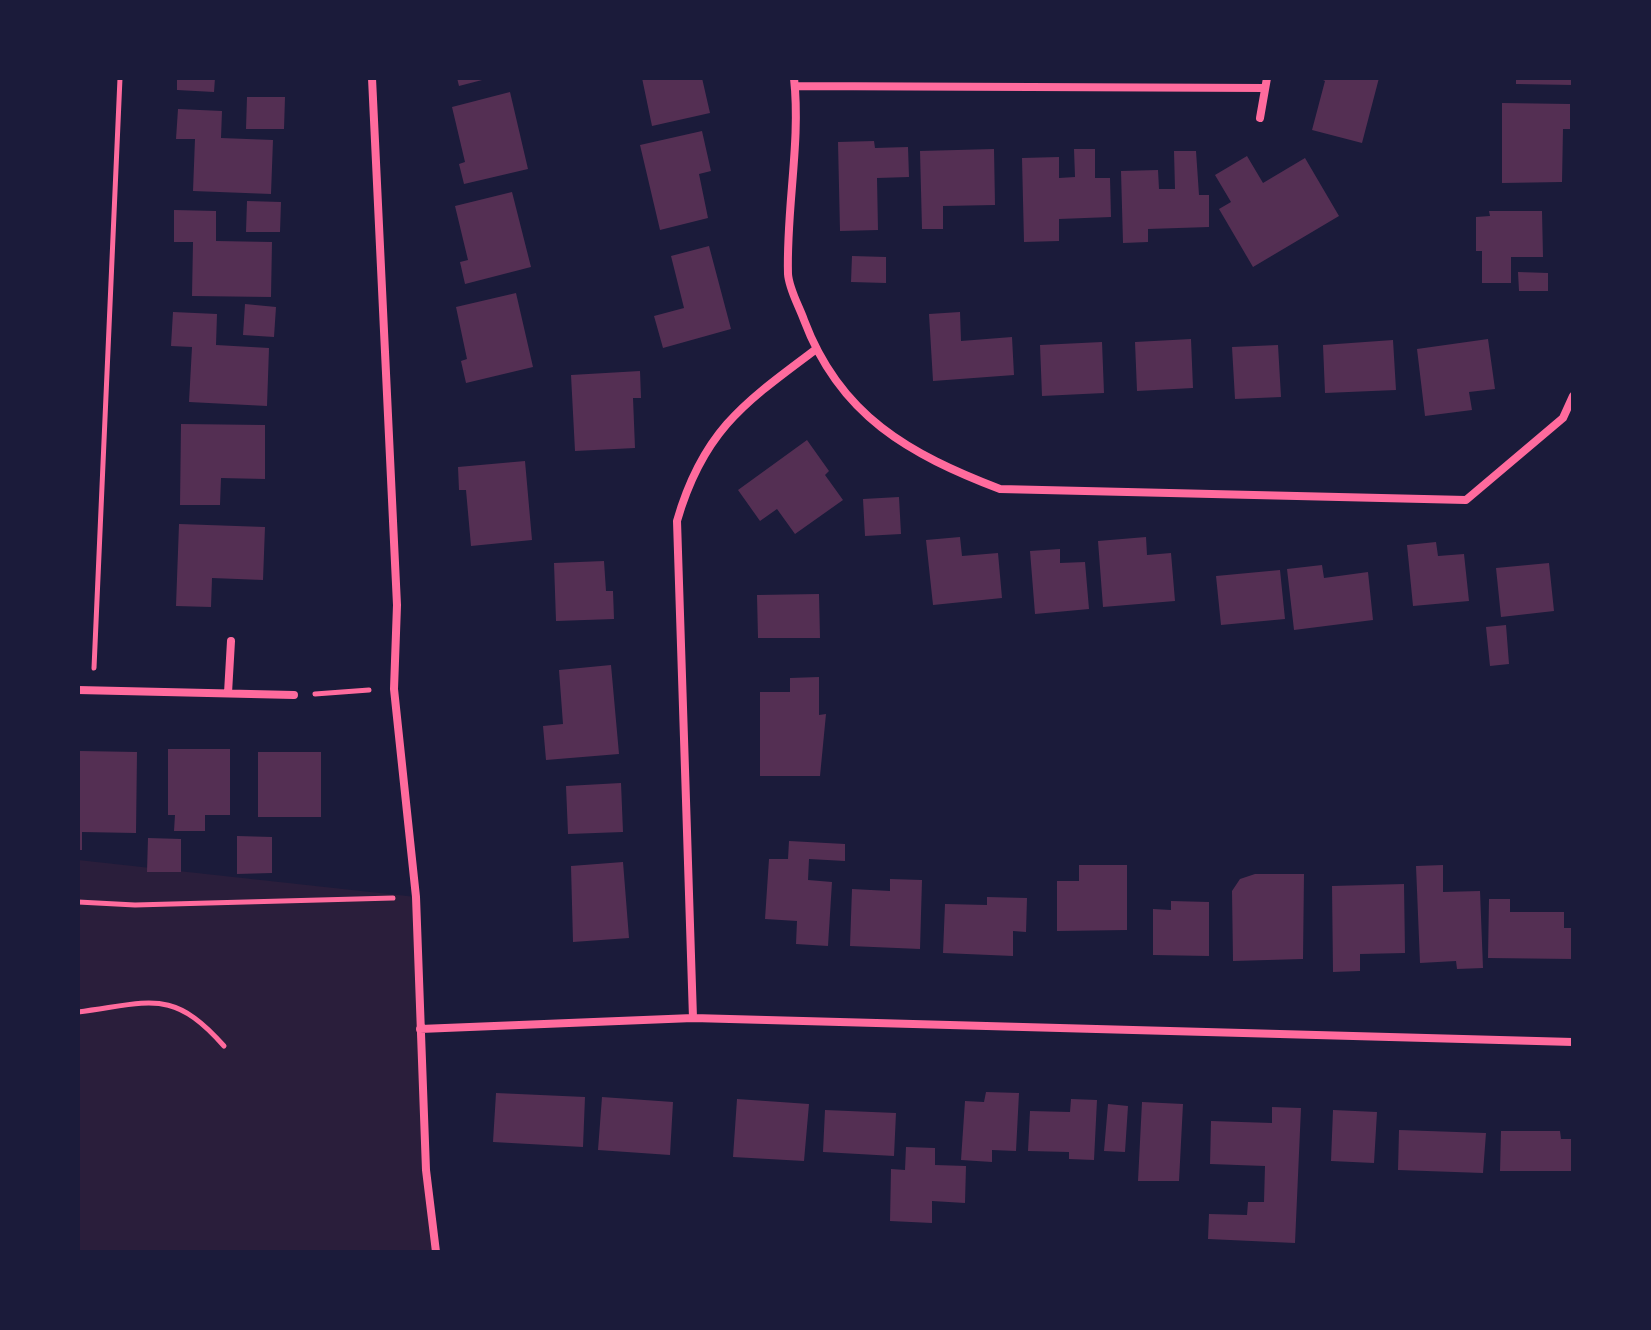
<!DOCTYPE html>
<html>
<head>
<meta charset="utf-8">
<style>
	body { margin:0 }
	#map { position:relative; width:1651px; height:1330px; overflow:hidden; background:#1b1b3a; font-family:Ubuntu,sans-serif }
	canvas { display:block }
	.frame { position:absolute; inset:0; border:80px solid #1b1b3a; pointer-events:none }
</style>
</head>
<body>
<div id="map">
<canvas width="1651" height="1330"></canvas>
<div class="frame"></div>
</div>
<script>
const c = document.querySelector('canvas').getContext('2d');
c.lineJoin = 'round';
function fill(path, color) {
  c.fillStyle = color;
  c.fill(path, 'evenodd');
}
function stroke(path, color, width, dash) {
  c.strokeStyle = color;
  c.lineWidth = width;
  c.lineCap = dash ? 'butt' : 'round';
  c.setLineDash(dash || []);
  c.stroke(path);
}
fill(new Path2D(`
	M78 860 416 897 426 1170 436 1252H78Z`), '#2a1e3b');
fill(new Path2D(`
	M177 78H215L214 92 177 90Z
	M457 78H486V79L459 86Z
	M642 78H702L710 113 652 126Z
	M1379 78 1362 143 1312 130 1325 81 1319 78Z
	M1516 78H1573V85L1516 84Z
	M510 92 528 169 464 184 459 164 465 162 452 107Z
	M247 97H285L284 129H246Z
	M1502 103 1570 104V129H1563L1562 182 1502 183Z
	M178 109 222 111 221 138 273 140 271 194 193 191 195 139H176Z
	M702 131 711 171 699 174 708 218 660 230 640 145Z
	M874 141 875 148 908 147 909 177 877 178 878 230 840 231 838 142Z
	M994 149 995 205 943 206V229H922L920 151Z
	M1074 149H1095V178H1110L1111 217 1059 219V241L1024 242 1022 158 1059 157V178L1075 177Z
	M1174 151H1196L1199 195H1209V227L1148 229V242L1123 243 1121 171 1158 170 1159 189H1175Z
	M1247 156 1263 183 1305 158 1339 216 1253 267 1219 209 1231 202 1215 175Z
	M512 192 531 267 465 284 460 262 468 260 455 206Z
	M247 201 281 202 280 232H246Z
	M174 210 216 211V241L272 242 271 297 192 296 193 242H174Z
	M1489 211H1542L1543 257H1511V283H1482V251H1476V217L1490 216Z
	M709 246 731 329 663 348 654 316 684 308 671 256Z
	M852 256 886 257V283L851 282Z
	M1518 272 1548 273V291H1519Z
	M516 293 533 367 466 383 461 361 467 359 456 307Z
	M245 304 276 307 274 337 243 335Z
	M173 312 217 314 216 345 269 348 267 406 189 402 192 347 171 346Z
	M960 312 961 341 1012 337 1014 375 933 381 929 314Z
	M1191 339 1193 388 1137 391 1135 342Z
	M1488 339 1495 389 1469 392 1472 410 1425 416 1417 349Z
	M1393 340 1396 390 1325 393 1323 345Z
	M1102 342 1104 393 1042 396 1040 345Z
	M1278 345 1281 397 1235 399 1232 347Z
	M640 371 641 398H633L635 448 575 451 571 375Z
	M181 424 265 425V479L221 478 220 505H180Z
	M807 440 829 471 825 475 843 500 795 534 777 509 760 521 738 490Z
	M525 461 532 540 471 546 466 490H459L458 467Z
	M899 497 901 534 865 536 863 499Z
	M179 524 265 527 263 580 212 578 211 607 176 606Z
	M960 537 962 556 998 553 1002 598 933 605 926 540Z
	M1146 537 1147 555 1171 553 1175 601 1103 607 1098 541Z
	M1436 542 1438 556 1464 554 1469 601 1413 606 1407 545Z
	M1060 549V563L1085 562 1089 609 1035 614 1030 551Z
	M604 561 606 591H613L614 619 556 621 554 563Z
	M1549 563 1554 611 1501 617 1496 568Z
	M1322 565 1324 578 1368 572 1373 620 1294 630 1287 569Z
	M1280 570 1285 619 1221 625 1216 576Z
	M819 594 820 638H758L757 595Z
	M1506 625 1509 664 1490 666 1486 627Z
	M611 665 619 754 546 760 543 726 563 724 559 670Z
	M819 677V715L826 714 820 776H760V692H790V678Z
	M168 749H230V815H205V831H174L175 815H168Z
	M80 751 137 752 136 833 82 832V850H78Z
	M258 752H321V817H258Z
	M621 783 623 832 568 834 566 786Z
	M237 836 272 837V873L237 874Z
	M148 838 181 839V872H147Z
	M789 841 845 844V861L809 859 808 880 832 882 828 946 796 944 797 921 765 919 769 859H788Z
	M623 862 629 938 573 942 571 866Z
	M1079 865H1127V930L1057 931V881H1079Z
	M1443 865V892L1480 891 1483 968 1457 969 1456 961 1420 963 1416 866Z
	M1255 874H1304L1303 959 1233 961 1232 891 1240 879Z
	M890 879 922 880 920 949 850 946 852 889 890 891Z
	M1404 884 1405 953 1360 954V971L1333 972 1332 886Z
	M987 897 1027 898 1026 932 1013 931V956L943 953 945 904 987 905Z
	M1489 899H1510V912H1564V928H1573V959L1488 958Z
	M1171 901 1209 902V956L1153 955V909L1171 910Z
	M986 1092 1019 1093 1016 1151 992 1150V1162L961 1160 965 1101 984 1102Z
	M496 1093 585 1097 583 1147 493 1142Z
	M602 1097 673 1102 670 1155 598 1150Z
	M737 1099 809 1104 804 1161 733 1157Z
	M1071 1099 1097 1100 1094 1160 1069 1159V1152L1028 1151 1030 1111 1070 1112Z
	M1142 1102 1183 1104 1179 1181H1138Z
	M1108 1104 1128 1106 1125 1152 1104 1151Z
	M1272 1107 1301 1108 1295 1243 1208 1239 1209 1214 1247 1215 1248 1202H1264L1265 1166 1210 1164 1211 1121 1272 1123Z
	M825 1110 896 1113 894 1156 823 1152Z
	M1333 1110 1377 1112 1374 1163 1331 1161Z
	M1399 1130 1486 1133 1483 1173 1398 1170Z
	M1501 1131H1560L1561 1139H1573V1171H1500Z
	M906 1147 935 1148V1165L966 1166 965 1203 932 1201V1223L890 1221 891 1169 905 1170Z`), '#542f53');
stroke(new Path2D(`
	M94 668 120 78
	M315 694 369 690
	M78 902 135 905 393 898
	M78 1012C150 1003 172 987 224 1046`), '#ff6b9d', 5);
stroke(new Path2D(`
	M372 78 397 605 394 689 416 897 426 1170 436 1252
	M794 78C801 142 786 209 788 274 789 289 799 306 804 320 840 416 909 454 1000 489L1466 500 1563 418 1573 396
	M795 86 1265 88
	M1260 118 1267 78
	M78 690 294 695
	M228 693 231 641
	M693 1018 677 521C703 431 744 403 815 350
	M420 1029 693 1018 1573 1042`), '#ff6b9d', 8);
</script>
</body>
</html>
